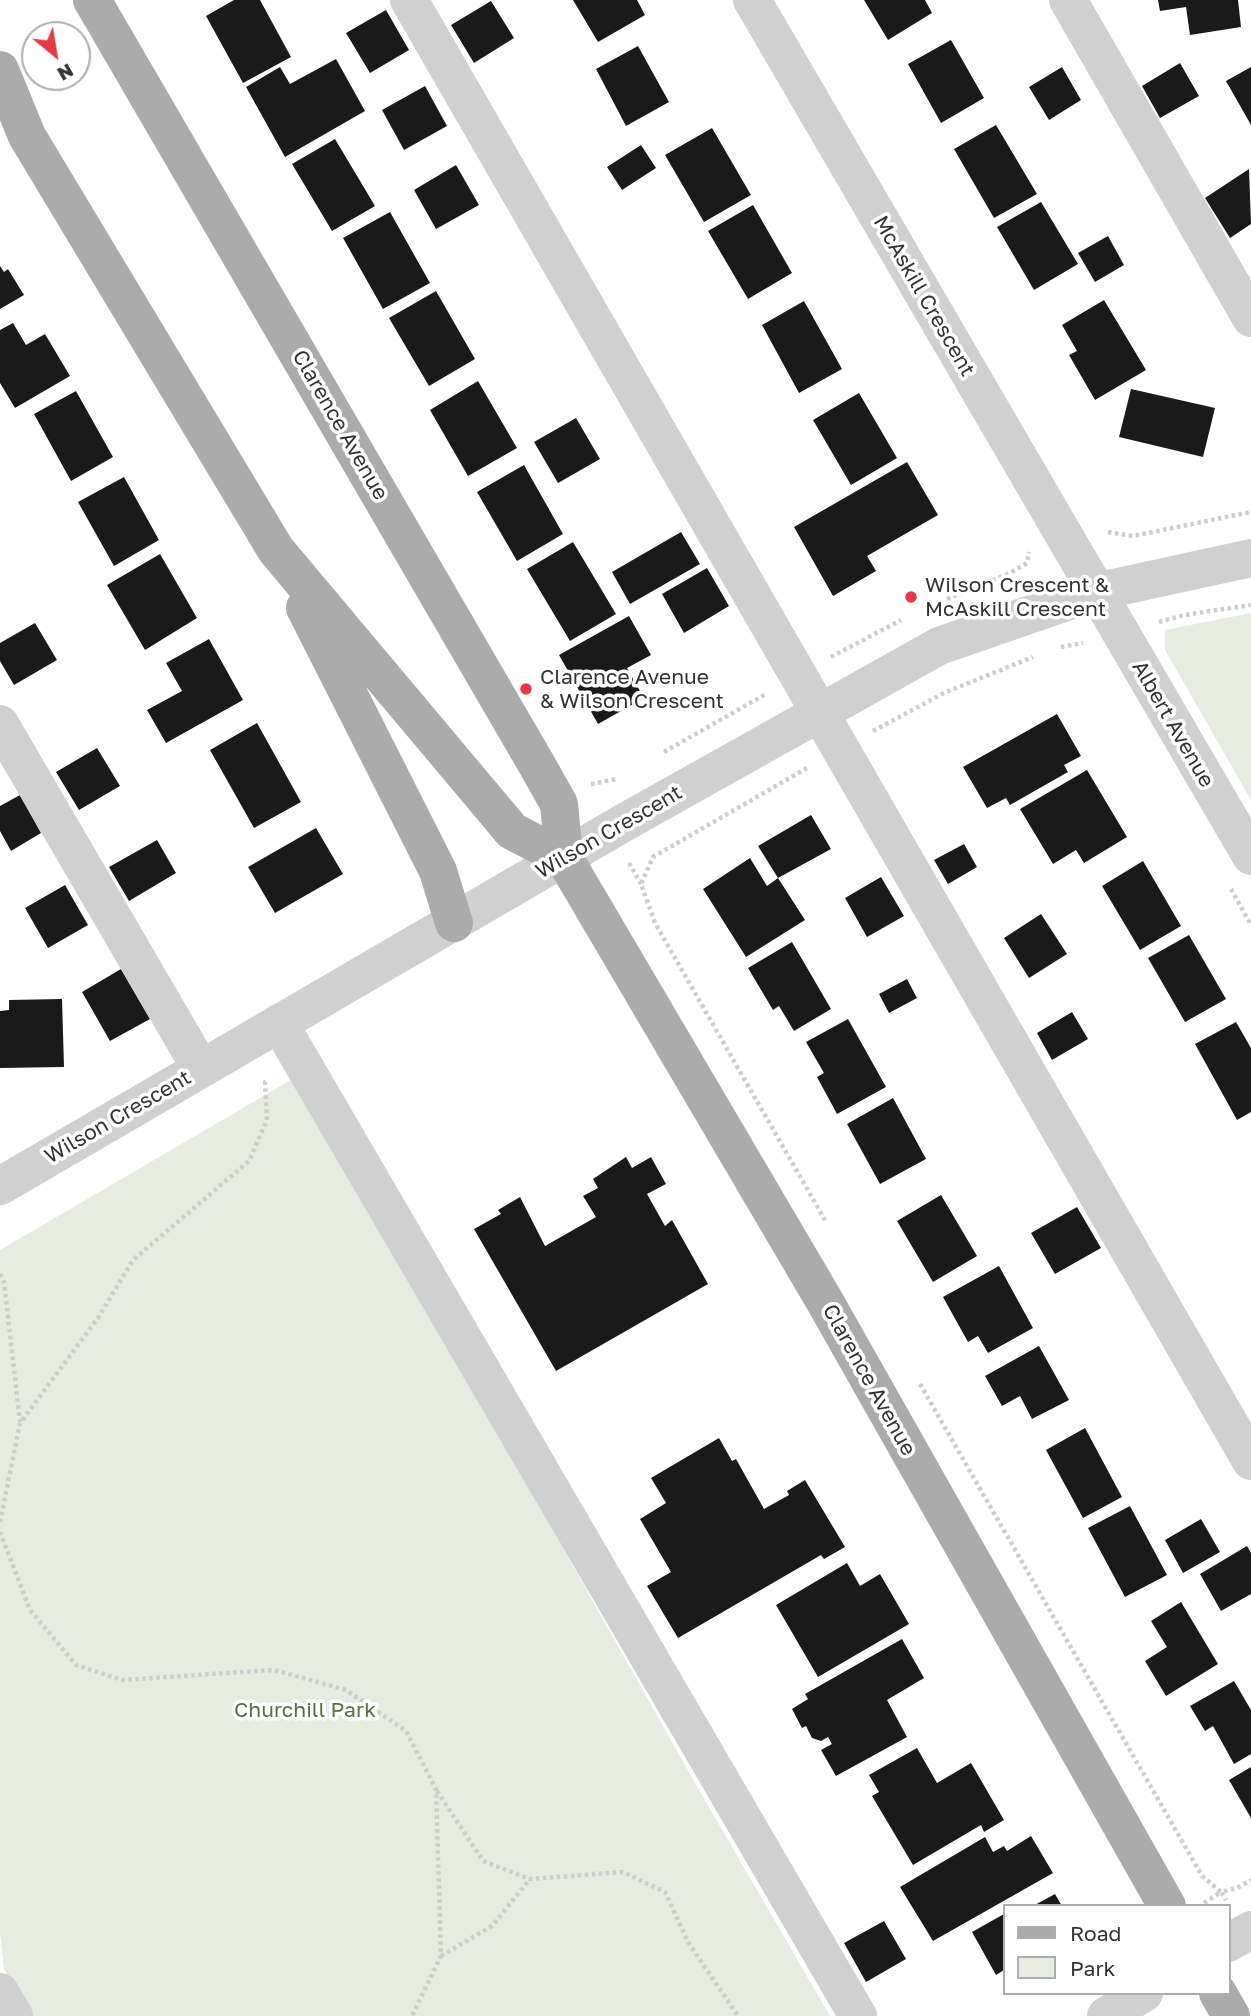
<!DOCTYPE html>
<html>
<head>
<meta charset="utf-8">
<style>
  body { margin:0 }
  #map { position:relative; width:1251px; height:2016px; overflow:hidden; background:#fff; font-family:"Golos Text",sans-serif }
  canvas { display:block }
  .legend { position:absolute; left:1003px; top:1904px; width:228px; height:91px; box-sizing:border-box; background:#fff; border:2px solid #adadad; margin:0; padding:9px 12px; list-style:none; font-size:21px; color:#333 }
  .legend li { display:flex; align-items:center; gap:14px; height:35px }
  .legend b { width:35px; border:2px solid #adadad }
  .north { position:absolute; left:21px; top:21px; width:70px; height:70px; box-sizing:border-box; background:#fff; border:2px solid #adadad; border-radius:50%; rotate:150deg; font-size:19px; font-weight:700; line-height:28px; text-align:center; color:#333 }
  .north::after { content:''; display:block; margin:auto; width:24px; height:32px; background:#e63946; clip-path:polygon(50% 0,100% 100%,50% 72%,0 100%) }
</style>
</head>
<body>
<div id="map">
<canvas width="1251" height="2016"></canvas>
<ul class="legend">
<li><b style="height:9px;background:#ababab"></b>Road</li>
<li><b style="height:19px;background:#e6ecdf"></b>Park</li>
</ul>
<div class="north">N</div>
</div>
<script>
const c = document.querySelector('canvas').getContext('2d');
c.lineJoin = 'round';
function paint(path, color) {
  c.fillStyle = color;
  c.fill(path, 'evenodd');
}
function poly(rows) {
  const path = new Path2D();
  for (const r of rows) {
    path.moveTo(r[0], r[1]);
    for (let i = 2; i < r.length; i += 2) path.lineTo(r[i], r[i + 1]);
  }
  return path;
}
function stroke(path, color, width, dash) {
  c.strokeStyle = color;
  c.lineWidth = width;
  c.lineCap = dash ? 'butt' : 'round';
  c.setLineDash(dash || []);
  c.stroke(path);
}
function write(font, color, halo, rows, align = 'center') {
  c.font = font + ' "Golos Text",sans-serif';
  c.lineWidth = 7;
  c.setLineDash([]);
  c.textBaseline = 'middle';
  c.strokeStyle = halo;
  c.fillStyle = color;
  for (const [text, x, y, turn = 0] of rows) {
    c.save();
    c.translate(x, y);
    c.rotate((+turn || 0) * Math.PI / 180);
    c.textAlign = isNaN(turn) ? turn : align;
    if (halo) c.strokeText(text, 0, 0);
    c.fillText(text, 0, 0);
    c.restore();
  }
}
const green = poly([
  [1251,613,1251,800,1165,650,1165,630],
  [291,1080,524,1479,699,1790,830,2016,29,2016,4,1969,0,1933,0,1250]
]);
const building = poly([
  [234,0,260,0,291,57,243,83,206,16],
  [573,0,637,0,645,15,598,42],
  [864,0,925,0,932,13,888,40],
  [1158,0,1238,0,1241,27,1190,35,1186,7,1160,11],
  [491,1,514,38,474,63,451,25],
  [386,10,409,50,370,73,346,33],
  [951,40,984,98,941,123,908,64],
  [638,46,669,102,626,126,596,69],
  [336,59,365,111,285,157,246,87,280,67,290,84],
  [1180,63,1199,96,1160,118,1142,86],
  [1062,67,1081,100,1049,120,1029,87],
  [1251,67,1251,125,1226,81],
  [425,86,447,126,404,150,382,110],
  [996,125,1037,194,994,218,954,149],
  [712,128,751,195,704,222,665,155],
  [335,139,375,206,332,231,292,164],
  [641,145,656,168,622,190,607,167],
  [456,165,479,205,436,229,414,190],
  [1249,169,1251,224,1230,238,1205,198],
  [1041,202,1078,264,1034,290,997,227],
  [753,205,792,273,748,299,708,231],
  [390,212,430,283,383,309,343,238],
  [1108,236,1124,265,1095,282,1078,253],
  [0,266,4,272,8,269,24,295,0,309],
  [436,291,475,359,429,386,389,318],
  [1104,300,1146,370,1095,400,1069,355,1077,351,1062,325],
  [804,301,842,369,799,393,762,325],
  [13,323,26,345,45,334,70,376,15,408,0,383,0,330],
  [478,381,517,448,468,476,430,410],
  [1131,389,1215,408,1203,457,1119,437],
  [76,391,113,457,71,481,34,414],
  [859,393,897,458,851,485,813,420],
  [576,418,600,459,558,483,534,442],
  [907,462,938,515,867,556,876,571,833,596,794,527],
  [524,465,563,534,517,561,477,492],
  [124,477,159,540,114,566,78,502],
  [681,532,700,564,630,604,612,572],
  [573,542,616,614,570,641,527,569],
  [160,554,197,618,145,650,107,585],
  [707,568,729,606,684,633,662,594],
  [629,616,651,655,627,668,644,698,598,724,559,655],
  [35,623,57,660,14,685,0,661,0,643],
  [209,639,243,700,166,743,147,710,182,691,166,663],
  [1057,714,1081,756,1064,765,1068,772,1010,805,1006,798,987,808,963,767],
  [257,723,301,802,254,828,210,750],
  [97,748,120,786,79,810,56,772],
  [1087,770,1127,837,1084,863,1076,850,1053,864,1020,809],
  [20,795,41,833,11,851,0,831,0,806],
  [811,815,831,849,778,878,758,846],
  [316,828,343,874,275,913,248,867],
  [157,840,176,873,129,901,109,867],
  [964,844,977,867,948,884,934,860],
  [750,858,767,886,778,878,805,920,746,957,703,889],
  [1143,861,1181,926,1140,950,1102,886],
  [881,877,904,916,867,937,845,898],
  [65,885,88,925,48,948,25,908],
  [1041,914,1067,954,1029,978,1004,938],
  [1189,935,1226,999,1185,1022,1148,958],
  [792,942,831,1009,794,1031,779,1006,773,1010,748,968],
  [121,969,150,1019,110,1041,82,992],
  [907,979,917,998,889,1013,879,994],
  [62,999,64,1067,0,1068,0,1011,9,1010,9,1000],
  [1072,1012,1088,1039,1052,1060,1037,1033],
  [848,1019,886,1087,837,1114,817,1077,824,1073,806,1042],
  [1236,1022,1251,1048,1251,1112,1237,1120,1195,1044],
  [893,1098,926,1159,880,1184,847,1124],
  [626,1157,632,1168,651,1157,666,1184,647,1194,665,1226,672,1220,708,1284,556,1371,474,1229,501,1214,498,1210,520,1197,545,1246,596,1217,583,1196,598,1188,593,1179],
  [941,1195,977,1256,933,1282,897,1221],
  [1077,1207,1101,1248,1055,1274,1031,1233],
  [999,1266,1033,1328,988,1353,978,1336,968,1342,943,1297],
  [1039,1346,1069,1400,1032,1419,1020,1396,1002,1406,985,1376],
  [1085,1428,1122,1497,1083,1518,1046,1450],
  [719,1438,732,1461,736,1459,764,1509,789,1495,787,1491,805,1480,845,1547,824,1559,821,1555,678,1638,647,1586,671,1572,640,1519,666,1503,651,1478],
  [1130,1506,1167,1575,1125,1597,1088,1528],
  [1201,1519,1220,1552,1183,1573,1165,1540],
  [1247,1546,1251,1553,1251,1594,1221,1611,1200,1574],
  [847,1563,860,1586,880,1574,909,1624,818,1677,776,1605],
  [1181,1602,1218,1664,1166,1696,1145,1661,1167,1647,1151,1621],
  [902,1639,924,1678,887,1700,907,1737,836,1776,821,1750,832,1744,828,1737,821,1741,812,1738,806,1726,802,1728,792,1709,808,1699,805,1694],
  [1234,1681,1251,1710,1251,1754,1234,1764,1213,1726,1205,1731,1190,1706],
  [917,1748,937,1783,971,1763,1004,1820,984,1832,981,1825,913,1865,872,1796,879,1792,869,1775],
  [1251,1767,1251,1818,1229,1780],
  [1031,1836,1053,1873,933,1941,900,1887,985,1837,993,1852,1004,1846,1007,1851],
  [1055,1894,1062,1906,1033,1906],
  [1004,1914,1004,1970,996,1975,972,1932],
  [884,1921,906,1959,866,1982,844,1943]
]);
const path = poly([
  [1108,532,1133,536,1251,512],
  [947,599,1010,573,1027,563,1029,552],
  [1159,622,1184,615,1251,605],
  [1061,647,1083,643],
  [831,657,901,620],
  [873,731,946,692,1033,657],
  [664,752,766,694],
  [807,768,653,857,641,884,655,923,826,1222],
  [591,784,617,779],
  [629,863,641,884],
  [1231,889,1251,925],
  [0,1274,4,1282,20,1422],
  [920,1384,1202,1876,1221,1892,1237,1888,1251,1880],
  [0,1522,20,1423,98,1318,133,1260,249,1161,267,1120,265,1082,268,1081],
  [0,1532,30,1610,76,1665,122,1680,274,1670,346,1690,406,1731,436,1789,441,1956,412,2016],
  [437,1791,483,1861,530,1879,623,1872,665,1892,688,1942,738,2016],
  [1204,1903,1221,1892,1226,1900],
  [441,1956,492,1926,530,1879]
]);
const minor = poly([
  [409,0,1251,1461],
  [752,0,1251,856],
  [1068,0,1251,318],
  [0,724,201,1069],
  [279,1023,858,2016],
  [0,1186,625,822,939,646,1095,592,1251,558],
  [1228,1943,1251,1930],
  [0,1992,14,2016],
  [1106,2016,1144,1993]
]);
const major = poly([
  [92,0,537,765,559,804,564,858,824,1300,1167,1906],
  [0,70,27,136,276,550,512,831,564,858],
  [305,608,438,871,454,923],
  [1218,1993,1231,2016]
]);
const markers = [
  [911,597,7,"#e63946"],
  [526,689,7,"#e63946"]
];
const streetNames = [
  ["McAskill Crescent",924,296,60],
  ["Clarence Avenue",340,425,60],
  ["Albert Avenue",1173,724,60],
  ["Wilson Crescent",609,832,-30],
  ["Wilson Crescent",118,1117,-30],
  ["Clarence Avenue",869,1380,61]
];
const poiNames = [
  ["Wilson Crescent &",925,585],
  ["McAskill Crescent",925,609],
  ["Clarence Avenue",540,677],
  ["& Wilson Crescent",540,701]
];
const parkNames = [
  ["Churchill Park",305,1710]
];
paint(green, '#e6ecdf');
paint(building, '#1a1a1a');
stroke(path, '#cdcdcd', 4.5, [3.5, 3.5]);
stroke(minor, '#d0d0d0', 38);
stroke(major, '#ababab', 38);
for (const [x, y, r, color] of markers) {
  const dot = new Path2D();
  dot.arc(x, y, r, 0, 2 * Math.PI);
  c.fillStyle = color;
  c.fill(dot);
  stroke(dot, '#fff', 2.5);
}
write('21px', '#333', '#fff', streetNames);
write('21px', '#333', '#fff', poiNames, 'left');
write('21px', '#56703f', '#fff', parkNames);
</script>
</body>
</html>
